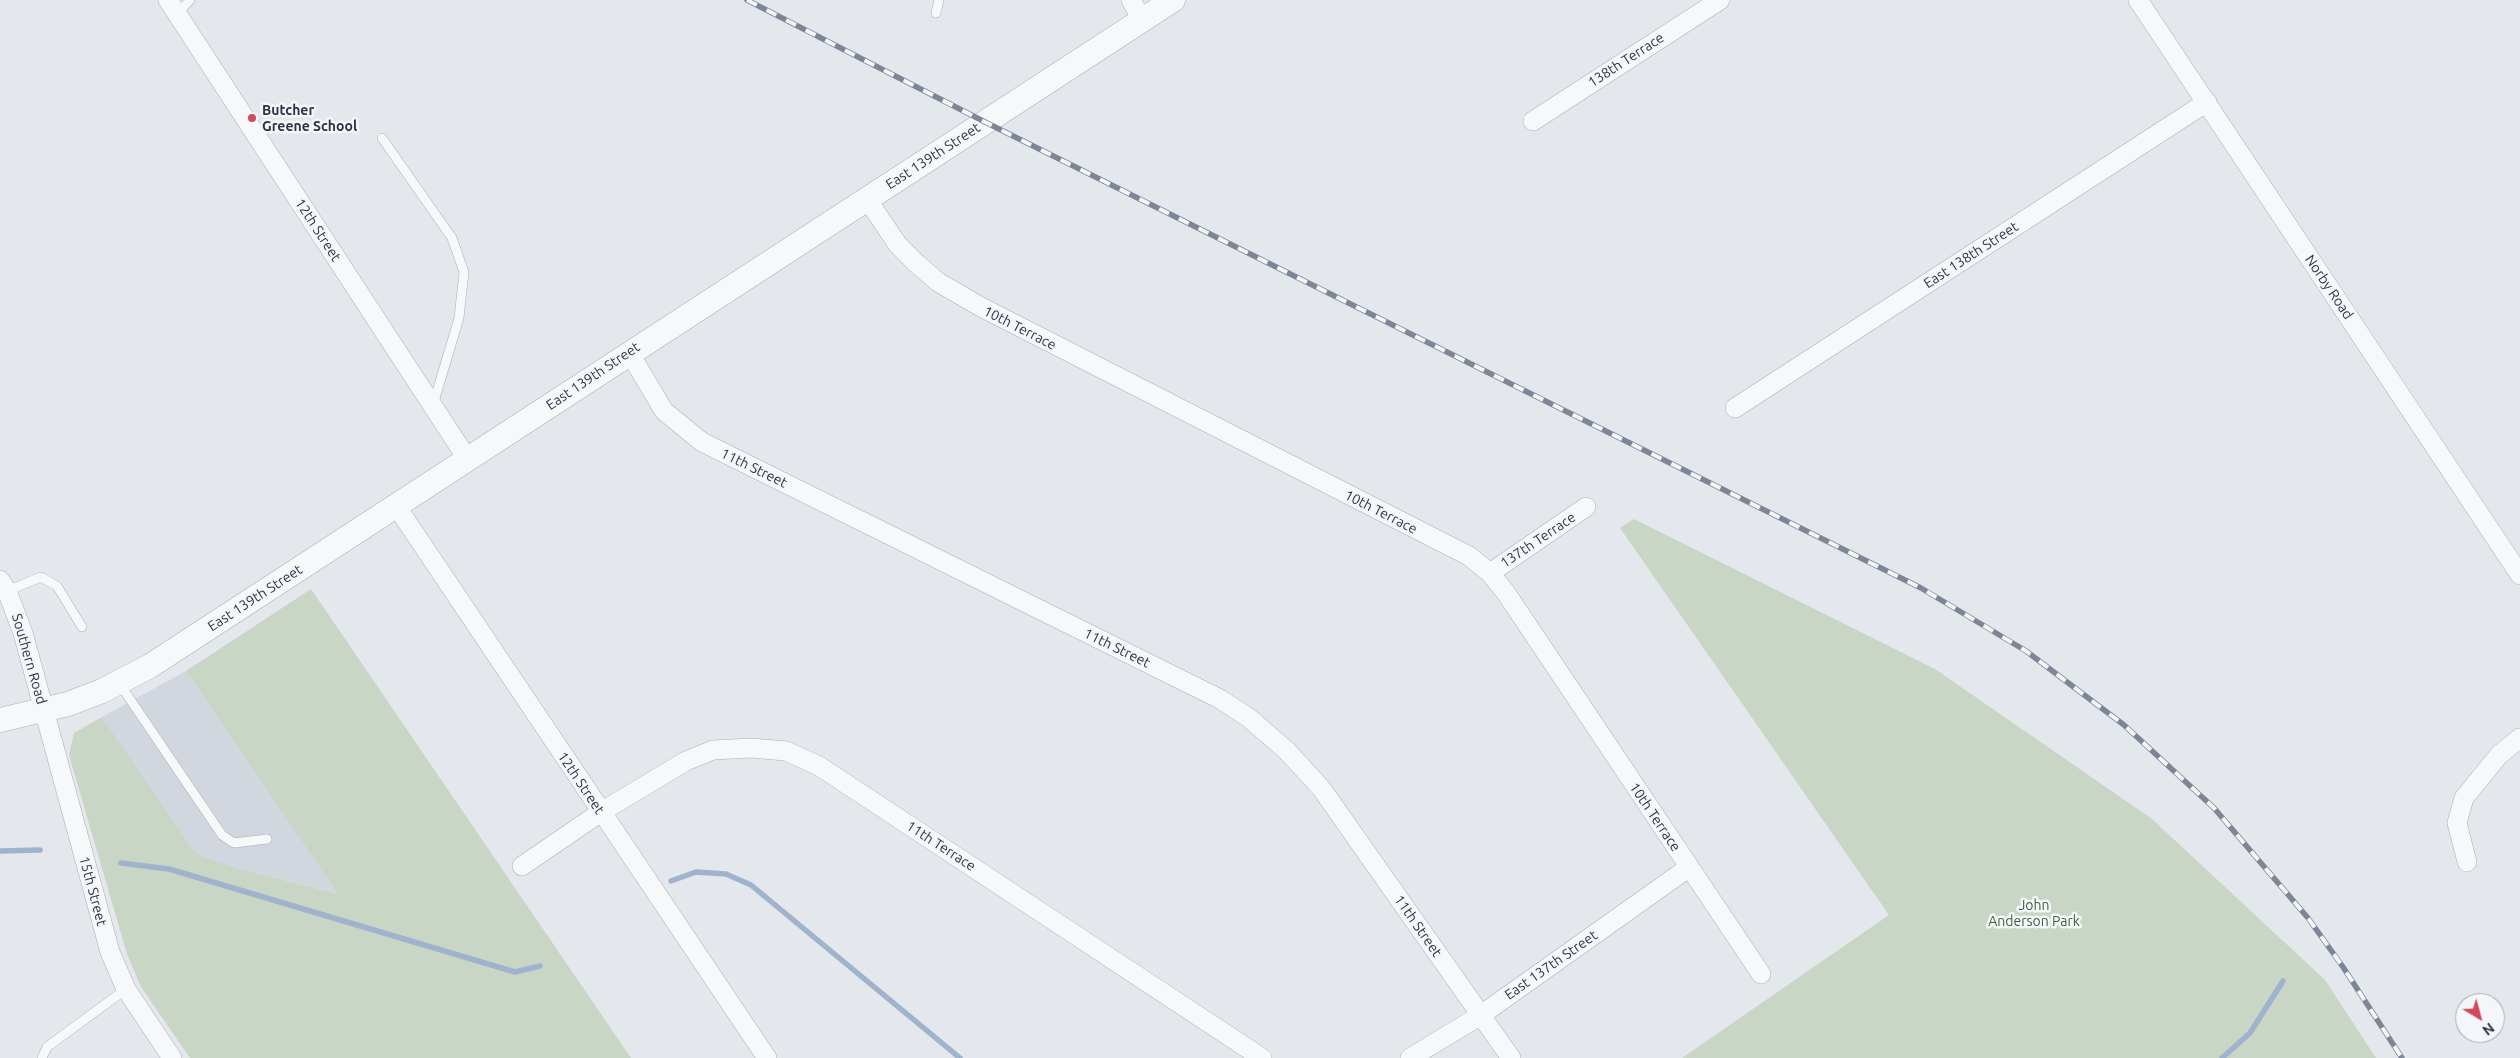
<!DOCTYPE html>
<html>
<head>
<meta charset="utf-8">
<style>
  body { margin:0 }
  #map { position:relative; width:2520px; height:1058px; overflow:hidden; background:#e4e7ec; font-family:Ubuntu,sans-serif }
  canvas { display:block }
  .north { position:absolute; left:2455px; top:993px; width:50px; height:50px; box-sizing:border-box; background:#f4f6f9; border:1px solid #a4a8b1; border-radius:50%; rotate:143deg; font-size:14px; font-weight:700; line-height:20px; text-align:center; color:#2b3445 }
  .north::after { content:''; display:block; margin:auto; width:18px; height:22px; background:#d1495b; clip-path:polygon(50% 0,100% 100%,50% 72%,0 100%) }
</style>
</head>
<body>
<div id="map">
<canvas width="2520" height="1058"></canvas>
<div class="north">N</div>
</div>
<script>
const c = document.querySelector('canvas').getContext('2d');
c.lineJoin = 'round';
function paint(path, color) {
  c.fillStyle = color;
  c.fill(path, 'evenodd');
}
function poly(rows) {
  const path = new Path2D();
  for (const r of rows) {
    path.moveTo(r[0], r[1]);
    for (let i = 2; i < r.length; i += 2) path.lineTo(r[i], r[i + 1]);
  }
  return path;
}
function stroke(path, color, width, dash) {
  c.strokeStyle = color;
  c.lineWidth = width;
  c.lineCap = dash ? 'butt' : 'round';
  c.setLineDash(dash || []);
  c.stroke(path);
}
function write(font, color, halo, rows, align = 'center') {
  c.font = font + ' Ubuntu,sans-serif';
  c.lineWidth = 5;
  c.setLineDash([]);
  c.textBaseline = 'middle';
  c.strokeStyle = halo;
  c.fillStyle = color;
  for (const [text, x, y, turn = 0] of rows) {
    c.save();
    c.translate(x, y);
    c.rotate((+turn || 0) * Math.PI / 180);
    c.textAlign = isNaN(turn) ? turn : align;
    if (halo) c.strokeText(text, 0, 0);
    c.fillText(text, 0, 0);
    c.restore();
  }
}
const built = poly([
  [186,671,339,894,237,868,195,854,102,717]
]);
const green = poly([
  [1634,519,1935,669,2152,819,2325,980,2376,1058,1682,1058,1889,915,1620,528],
  [311,589,631,1058,190,1058,141,987,127,954,69,755,74,733,102,717,196,854,237,868,338,894,186,671]
]);
const stream = poly([
  [0,851,40,850],
  [121,863,169,869,515,972,540,966],
  [671,881,696,872,726,874,751,885,960,1058],
  [2222,1058,2250,1033,2283,981]
]);
const service = poly([
  [936,13,939,0],
  [177,14,190,0],
  [382,138,452,238,464,272,459,318,433,405],
  [7,591,41,577,57,586,82,627],
  [119,683,222,835,234,843,267,839],
  [42,1058,47,1047,126,989]
]);
const minor = poly([
  [168,0,468,460],
  [1131,0,1142,20],
  [2138,0,2520,575],
  [1533,121,1720,0],
  [867,199,898,245,916,263,938,282,981,307,1469,556,1490,573,1506,593,1761,974],
  [629,352,664,411,702,442,1220,699,1249,718,1287,751,1321,788,1511,1058],
  [1735,408,2207,102],
  [397,507,767,1058],
  [1490,573,1586,507],
  [0,580,7,591,23,633,110,952,126,989,172,1058],
  [2467,862,2457,823,2464,798,2499,755,2520,738],
  [522,866,601,812,686,761,713,750,751,748,786,751,819,766,1262,1058],
  [1410,1058,1481,1015,1688,868]
]);
const tertiary = poly([
  [0,720,68,704,102,691,150,666,1173,0]
]);
const rail = poly([
  [747,0,985,122,1921,588,2026,651,2124,725,2214,808,2308,918,2343,967,2402,1058]
]);
const markers = [
  [252,118,5,"#d1495b"]
];
const streetNames = [
  ["138th Terrace",1626,60,-33],
  ["East 139th Street",933,156,-33],
  ["12th Street",318,230,57],
  ["East 138th Street",1971,255,-33],
  ["Norby Road",2329,287,56],
  ["10th Terrace",1020,328,27],
  ["East 139th Street",593,376,-34],
  ["11th Street",754,468,26],
  ["10th Terrace",1381,512,27],
  ["137th Terrace",1538,540,-34],
  ["East 139th Street",255,598,-33],
  ["11th Street",1117,648,26],
  ["Southern Road",29,659,74],
  ["12th Street",581,783,56],
  ["10th Terrace",1655,817,56],
  ["11th Terrace",941,846,33],
  ["15th Street",93,891,75],
  ["11th Street",1418,926,55],
  ["East 137th Street",1551,965,-35]
];
const poiNames = [
  ["Butcher",262,110],
  ["Greene School",262,126]
];
const parkNames = [
  ["John",2034,905],
  ["Anderson Park",2034,921]
];
paint(built, '#d2d6de');
paint(green, '#c9d6c5');
stroke(stream, '#9fb4cc', 5.5);
stroke(service, '#a9aeb7', 10);
stroke(minor, '#a9aeb7', 20);
stroke(tertiary, '#a9aeb7', 25);
stroke(service, '#f7f8fa', 9);
stroke(minor, '#f7f8fa', 19);
stroke(tertiary, '#f7f8fa', 24);
stroke(rail, '#7d8696', 5.5);
stroke(rail, '#f4f6f9', 4, [11]);
for (const [x, y, r, color] of markers) {
  const dot = new Path2D();
  dot.arc(x, y, r, 0, 2 * Math.PI);
  c.fillStyle = color;
  c.fill(dot);
  stroke(dot, '#f4f6f9', 2);
}
write('14px', '#2b3445', '#f4f6f9', streetNames);
write('bold 14px', '#2b3445', '#f4f6f9', poiNames, 'left');
write('14px', '#3f6138', '#f4f6f9', parkNames);
</script>
</body>
</html>
